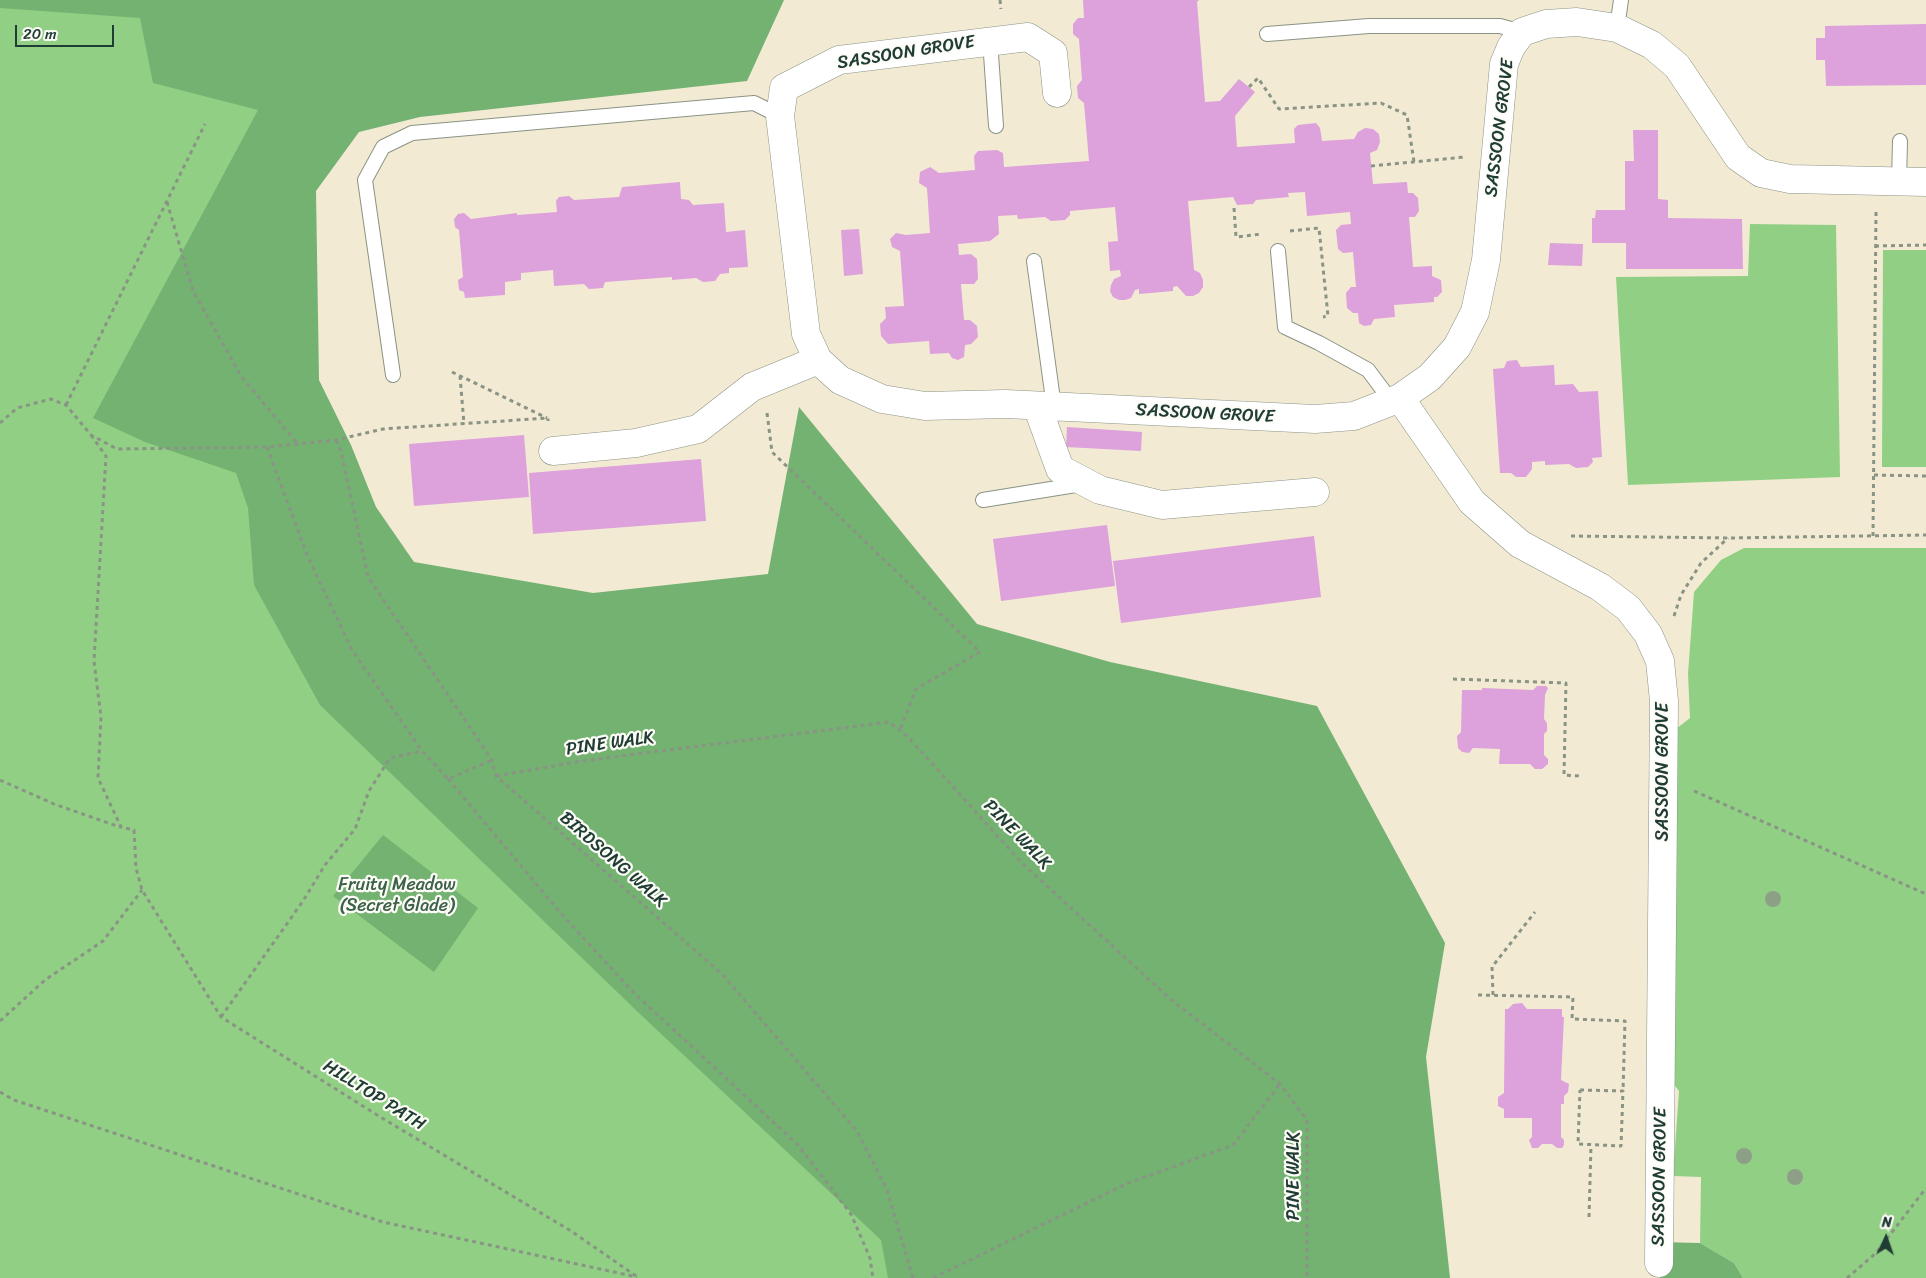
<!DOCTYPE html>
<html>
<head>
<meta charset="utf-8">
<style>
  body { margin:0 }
  #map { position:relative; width:1926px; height:1278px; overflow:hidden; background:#f3ead4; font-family:Sriracha,sans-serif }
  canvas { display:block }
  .north { position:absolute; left:1861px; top:1213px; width:50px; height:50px; -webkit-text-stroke:4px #fdfcf7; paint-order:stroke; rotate:3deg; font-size:14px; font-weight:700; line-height:20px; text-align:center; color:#1f3d34 }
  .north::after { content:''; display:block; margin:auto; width:18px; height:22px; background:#1f3d34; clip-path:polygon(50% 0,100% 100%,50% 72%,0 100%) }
  .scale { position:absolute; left:15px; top:25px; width:99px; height:22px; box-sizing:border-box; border:2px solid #1f3d34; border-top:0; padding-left:6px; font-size:15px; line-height:18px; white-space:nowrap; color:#1f3d34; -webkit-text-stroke:4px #fdfcf7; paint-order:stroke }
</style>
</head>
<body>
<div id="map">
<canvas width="1926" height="1278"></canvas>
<div class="north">N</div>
<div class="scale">20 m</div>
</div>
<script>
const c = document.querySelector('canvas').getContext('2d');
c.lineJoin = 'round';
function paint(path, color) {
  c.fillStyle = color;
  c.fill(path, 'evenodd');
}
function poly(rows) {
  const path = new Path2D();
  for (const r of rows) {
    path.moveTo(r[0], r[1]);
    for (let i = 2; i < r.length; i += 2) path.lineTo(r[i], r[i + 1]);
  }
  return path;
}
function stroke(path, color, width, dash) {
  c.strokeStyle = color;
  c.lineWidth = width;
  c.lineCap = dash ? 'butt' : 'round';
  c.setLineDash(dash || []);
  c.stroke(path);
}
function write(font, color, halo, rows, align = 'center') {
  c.font = font + ' Sriracha,sans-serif';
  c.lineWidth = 4.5;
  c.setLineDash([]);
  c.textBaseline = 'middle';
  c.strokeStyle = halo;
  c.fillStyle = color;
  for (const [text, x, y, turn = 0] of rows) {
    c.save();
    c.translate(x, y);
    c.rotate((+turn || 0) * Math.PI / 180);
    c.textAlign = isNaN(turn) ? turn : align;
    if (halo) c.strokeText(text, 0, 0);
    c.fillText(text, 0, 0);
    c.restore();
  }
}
const green = poly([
  [0,0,291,0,294,406,881,1239,901,1259,904,1278,0,1278],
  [1750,224,1836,225,1840,477,1628,485,1616,277,1748,276],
  [1883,250,1926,250,1926,467,1882,467],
  [1744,548,1926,548,1926,1278,1743,1278,1734,1263,1700,1243,1701,1177,1673,1176,1679,1091,1672,1082,1676,729,1690,718,1688,674,1694,592,1721,560]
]);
const forest = poly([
  [0,0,784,0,747,81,420,117,359,132,316,191,319,380,351,445,376,507,414,562,593,593,768,574,799,407,977,624,1110,662,1317,706,1445,943,1426,1057,1450,1278,888,1278,881,1240,641,1015,320,705,254,585,248,508,236,473,145,442,93,418,258,110,153,83,140,18,0,8],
  [383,835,478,908,434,972,333,896],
  [1658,1242,1700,1243,1734,1263,1743,1278,1660,1278]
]);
const building = poly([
  [1083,0,1199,0,1197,2,1205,102,1220,101,1239,79,1255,92,1235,116,1237,147,1295,143,1294,129,1298,125,1316,123,1320,128,1322,141,1354,139,1358,132,1365,128,1373,129,1379,134,1380,142,1377,150,1370,153,1373,184,1407,182,1408,193,1413,193,1418,198,1419,211,1415,217,1409,217,1413,267,1432,266,1432,276,1441,280,1442,292,1437,297,1434,297,1434,302,1394,305,1395,317,1374,319,1371,325,1364,326,1359,323,1358,313,1353,313,1347,308,1346,293,1351,287,1356,287,1353,252,1343,253,1338,249,1336,230,1341,225,1351,224,1350,212,1307,216,1305,192,1288,193,1289,197,1256,200,1253,204,1237,205,1233,197,1188,201,1194,270,1200,273,1203,280,1203,287,1199,293,1193,296,1186,296,1177,286,1173,287,1173,291,1139,294,1139,289,1135,290,1131,298,1125,300,1119,300,1113,297,1110,291,1111,285,1114,279,1121,276,1120,270,1110,271,1108,242,1118,241,1115,207,1070,211,1070,215,1065,220,1051,221,1045,217,1018,219,1017,215,998,216,999,234,990,241,958,244,959,255,971,254,977,259,978,279,974,284,961,284,964,320,970,320,977,326,978,337,971,344,965,345,964,357,958,360,952,358,949,353,930,354,929,341,888,344,881,336,880,324,886,318,885,307,904,306,900,251,892,247,890,239,896,233,906,235,930,233,927,188,919,183,920,172,930,167,939,173,975,170,974,156,978,151,997,150,1003,153,1004,167,1089,161,1084,103,1078,98,1077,86,1082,80,1079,39,1073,34,1073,24,1078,18,1084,18],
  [1926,24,1926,85,1826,86,1825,60,1816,60,1816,38,1825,38,1825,26],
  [1633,130,1658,130,1658,199,1668,200,1668,218,1742,219,1743,269,1626,269,1626,243,1592,243,1592,218,1595,218,1596,210,1625,210,1625,161,1634,161],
  [680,182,681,199,689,200,693,205,724,203,726,232,745,230,748,267,729,268,729,273,720,274,715,281,703,282,696,278,672,280,672,277,605,282,603,288,589,289,584,284,554,286,553,270,521,273,521,280,505,282,505,295,465,298,464,292,459,290,458,280,463,277,459,230,455,227,454,219,458,214,464,213,471,219,517,213,517,215,557,212,556,201,559,197,569,196,574,200,619,197,622,187],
  [859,229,863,274,844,276,841,230],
  [1550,243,1583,244,1582,266,1548,265],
  [1517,360,1521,367,1554,365,1555,385,1573,384,1579,392,1598,391,1602,457,1592,458,1593,462,1588,467,1576,468,1569,464,1545,465,1545,461,1532,462,1532,469,1526,477,1516,477,1511,473,1500,473,1493,369,1504,368,1507,361],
  [1067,427,1142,432,1141,451,1066,447],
  [524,435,529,497,414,506,409,444],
  [701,459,706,521,533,534,529,473],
  [1107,525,1115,586,1001,601,993,539],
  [1314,536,1321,597,1121,623,1113,561],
  [1537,686,1546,686,1548,688,1545,695,1544,719,1547,723,1547,731,1544,734,1544,755,1548,759,1548,764,1542,769,1535,769,1530,764,1499,764,1500,749,1473,748,1469,753,1462,752,1458,748,1457,736,1461,732,1462,690,1482,690,1482,688,1533,690],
  [1522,1003,1527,1009,1562,1009,1562,1017,1564,1017,1561,1080,1569,1084,1568,1092,1564,1096,1564,1104,1561,1104,1561,1137,1564,1140,1564,1145,1562,1148,1557,1148,1552,1144,1542,1144,1538,1148,1532,1148,1529,1140,1532,1137,1532,1118,1504,1118,1504,1109,1498,1106,1498,1097,1504,1093,1505,1009,1508,1009,1513,1004]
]);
const path = poly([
  [1000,0,1001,9],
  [1249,87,1258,78,1279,109,1381,103,1407,115,1414,162],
  [1371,166,1465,157],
  [167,202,193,291,241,376,297,443],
  [1234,208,1236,237,1262,234],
  [1290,231,1319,228,1328,316,1323,317],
  [1875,246,1926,245],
  [452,372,547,418],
  [460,376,464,424],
  [66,405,205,124],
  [767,413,772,452,980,652,916,689,900,730],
  [0,423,17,408,51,399,66,405,91,435,117,449,267,447,336,440,383,429,548,418,548,421],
  [91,435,106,456,94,661,101,717,98,778,121,827,134,830,136,868,142,890,221,1017,382,1118,571,1231,639,1278],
  [336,440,341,451,368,577,492,760,496,776,721,973,857,1131,887,1190,913,1278],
  [267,447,307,555,352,650,422,751,448,779,492,760],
  [1874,475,1926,476],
  [1571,536,1729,538,1926,535],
  [1873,536,1876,212],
  [1674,616,1681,595,1701,563,1728,538],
  [1453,679,1566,683,1564,775,1581,776],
  [496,776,582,761,889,722,907,736,1022,863,1169,998,1280,1084,1307,1120,1307,1278],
  [448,779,564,917,635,994,798,1145,851,1214,870,1258,873,1278],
  [0,780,54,804,120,827],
  [1694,791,1926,894],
  [1478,995,1573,997,1572,1019,1625,1021,1623,1091],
  [1493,995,1492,967,1535,912],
  [221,1017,303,901,325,865,355,829,369,791,390,758,422,751],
  [0,1021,45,980,103,941,142,890],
  [1580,1090,1623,1091,1621,1146,1578,1144,1580,1090],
  [0,1092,14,1100,383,1222,637,1277],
  [1589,1217,1591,1145],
  [933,1278,1126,1184,1233,1145,1280,1084],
  [1847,1278,1876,1253,1926,1188]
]);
const lane = poly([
  [1617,28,1621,0],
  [1267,34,1369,26,1500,26,1522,32],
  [990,40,996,126],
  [1899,182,1900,141],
  [1278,251,1285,327,1319,343,1368,370,1392,402],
  [1034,261,1054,407],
  [393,375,365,180,383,147,412,133,754,103,780,116],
  [983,500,1082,484]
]);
const street = poly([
  [1057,93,1053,53,1028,37,839,60,784,88,780,116,806,334,818,360,840,380,882,399,925,406,1006,404,1315,419,1354,416,1400,398,1430,377,1457,347,1475,312,1486,260,1504,64,1511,47,1522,32,1546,24,1577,22,1617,28,1652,45,1677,66,1738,157,1761,173,1790,179,1926,182],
  [1400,398,1472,502,1520,544,1600,587,1628,608,1648,634,1660,661,1664,701,1659,1263],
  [1037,406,1060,469,1100,490,1162,505,1315,492],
  [553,451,636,443,698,429,752,387,818,360]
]);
const trees = [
  [1773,899],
  [1744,1156],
  [1795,1177]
];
const streetNames = [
  ["SASSOON GROVE",906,53,-9],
  ["SASSOON GROVE",1500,128,-83],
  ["SASSOON GROVE",1205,414,3],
  ["PINE WALK",610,744,-8],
  ["SASSOON GROVE",1663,772,-90],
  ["PINE WALK",1017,835,46],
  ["BIRDSONG WALK",613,860,41],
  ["HILLTOP PATH",374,1096,32],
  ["PINE WALK",1294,1176,-90],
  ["SASSOON GROVE",1660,1177,-89]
];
const parkNames = [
  ["Fruity Meadow",397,885],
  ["(Secret Glade)",397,906]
];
paint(green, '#91cf85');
paint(forest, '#74b272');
paint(building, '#dda1db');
stroke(lane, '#899484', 16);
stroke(street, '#899484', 29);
stroke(path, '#899484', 3, [4, 4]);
stroke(lane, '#fff', 14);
stroke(street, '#fff', 28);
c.fillStyle = '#8e9f87';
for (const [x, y] of trees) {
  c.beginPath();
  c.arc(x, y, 8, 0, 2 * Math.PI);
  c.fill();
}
write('18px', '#1f3d34', '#fdfcf7', streetNames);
write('18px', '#3c6248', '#fdfcf7', parkNames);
</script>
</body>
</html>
